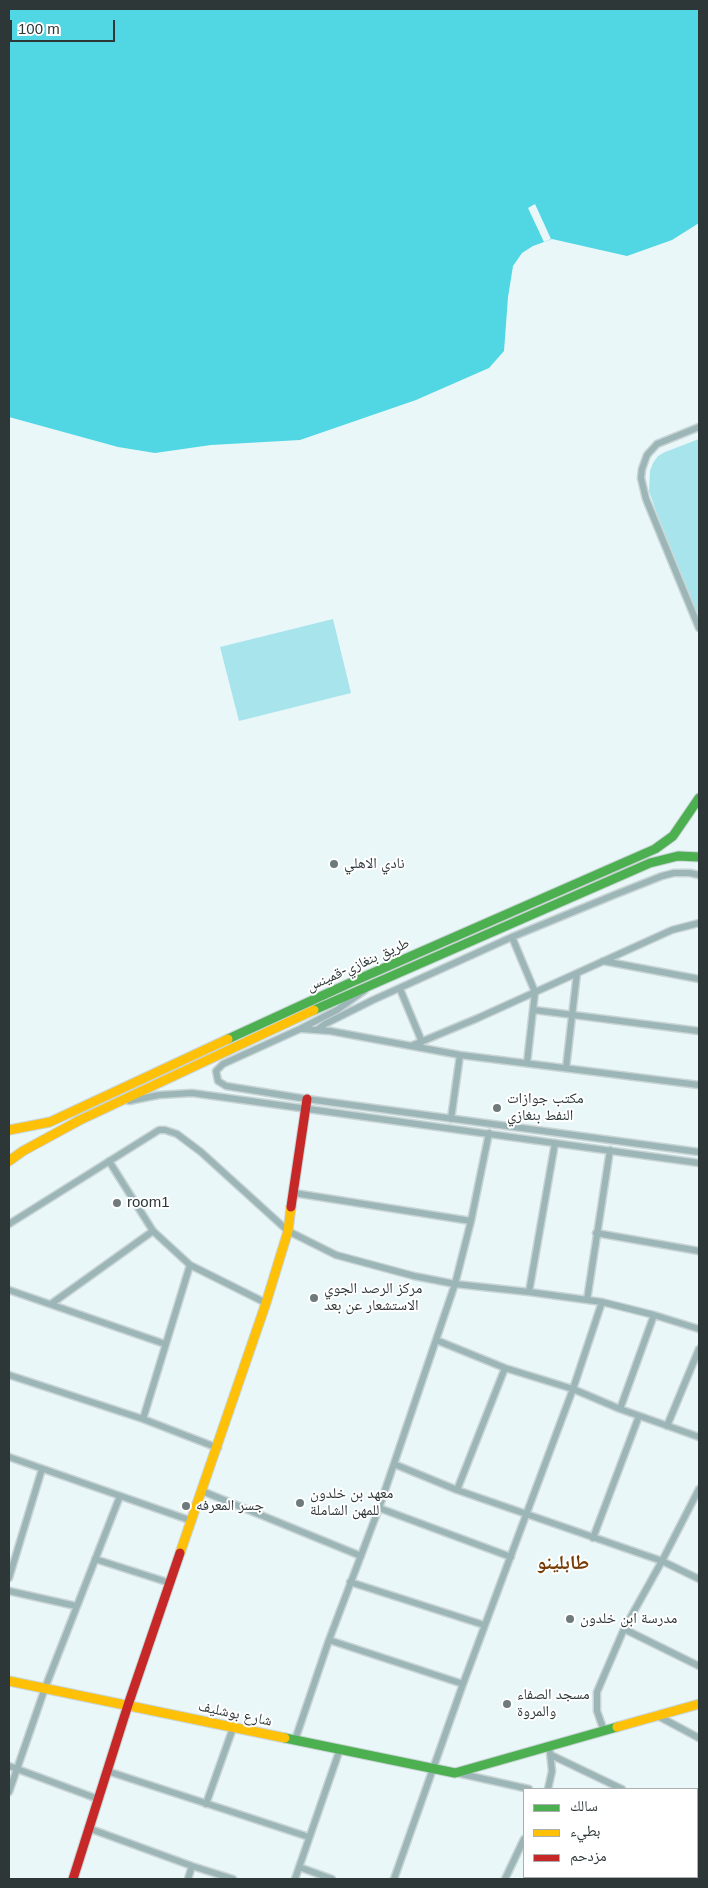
<!DOCTYPE html>
<html>
<head>
<meta charset="utf-8">
<style>
  body { margin:0 }
  #map { position:relative; width:708px; height:1888px; overflow:hidden; background:#e9f7f9; font-family:Arial,"Noto Naskh Arabic",sans-serif }
  canvas { display:block }
  .frame { position:absolute; inset:0; border:10px solid #2d3738; pointer-events:none }
  .legend { position:absolute; left:523px; top:1788px; width:175px; height:90px; box-sizing:border-box; background:#fff; border:1px solid #abafaf; margin:0; padding:6px 9px; list-style:none; font-size:15px; color:#2d3738 }
  .legend li { display:flex; align-items:center; gap:10px; height:25px }
  .legend b { width:25px; border:1px solid #abafaf }
  .scale { position:absolute; left:10px; top:20px; width:105px; height:22px; box-sizing:border-box; border:2px solid #2d3738; border-top:0; padding-left:6px; font-size:15px; line-height:18px; white-space:nowrap; color:#2d3738; -webkit-text-stroke:4px #fff; paint-order:stroke }
</style>
</head>
<body>
<div id="map">
<canvas width="708" height="1888"></canvas>
<div class="frame"></div>
<ul class="legend">
<li><b style="height:6px;background:#4caf50"></b>سالك</li>
<li><b style="height:6px;background:#ffc107"></b>بطيء</li>
<li><b style="height:6px;background:#c62828"></b>مزدحم</li>
</ul>
<div class="scale">100 m</div>
</div>
<script>
const c = document.querySelector('canvas').getContext('2d');
c.lineJoin = 'round';
function paint(path, color) {
  c.fillStyle = color;
  c.fill(path, 'evenodd');
}
function poly(rows) {
  const path = new Path2D();
  for (const r of rows) {
    path.moveTo(r[0], r[1]);
    for (let i = 2; i < r.length; i += 2) path.lineTo(r[i], r[i + 1]);
  }
  return path;
}
function stroke(path, color, width, dash) {
  c.strokeStyle = color;
  c.lineWidth = width;
  c.lineCap = dash ? 'butt' : 'round';
  c.setLineDash(dash || []);
  c.stroke(path);
}
function write(font, color, halo, rows, align = 'center') {
  c.font = font + ' Arial,"Noto Naskh Arabic",sans-serif';
  c.lineWidth = 4;
  c.setLineDash([]);
  c.textBaseline = 'middle';
  c.strokeStyle = halo;
  c.fillStyle = color;
  for (const [text, x, y, turn = 0] of rows) {
    c.save();
    c.translate(x, y);
    c.rotate((+turn || 0) * Math.PI / 180);
    c.textAlign = isNaN(turn) ? turn : align;
    if (halo) c.strokeText(text, 0, 0);
    c.fillText(text, 0, 0);
    c.restore();
  }
}
const green = poly([
  [699,439,699,617,657,514,649,491,650,471,653,463,658,456,665,452],
  [333,619,351,693,239,721,220,647]
]);
const water = poly([
  [9,9,699,9,699,223,672,240,627,256,552,239,533,246,522,253,513,266,508,297,504,351,489,368,416,400,300,440,211,445,155,453,118,447,9,417]
]);
const pier = poly([
  [535,204,551,239,544,242,528,208]
]);
const street = poly([
  [699,427,657,444,647,455,642,469,641,478,646,499,699,628],
  [512,937,535,992,527,1063],
  [603,961,699,979],
  [400,989,422,1042],
  [365,990,337,1010,300,1029,223,1064,216,1071,218,1081,226,1086,307,1099,699,1152],
  [534,1010,699,1031],
  [302,1029,330,1031,460,1055,699,1085],
  [317,1030,325,1024,373,1000,512,937,614,895,662,876,674,873,690,873,699,875],
  [411,1046,478,1018,672,930,699,923],
  [566,1068,577,973],
  [129,1101,159,1095,192,1093,699,1163],
  [451,1119,460,1055],
  [109,1161,153,1231,190,1265,266,1303],
  [294,1193,471,1221],
  [9,1224,159,1130,165,1130,177,1134,201,1152,288,1231,336,1255,414,1276,455,1284,529,1292,602,1302,654,1315,699,1329],
  [596,1233,699,1251],
  [9,1290,165,1344],
  [529,1292,555,1143],
  [587,1300,610,1150],
  [51,1304,153,1231],
  [436,1340,505,1368,573,1389,620,1409,699,1437],
  [9,1375,143,1419,218,1448],
  [620,1409,654,1315],
  [143,1419,190,1265],
  [667,1426,699,1349],
  [9,1457,192,1521],
  [394,1464,457,1490,662,1561,699,1579],
  [457,1490,505,1368],
  [202,1491,361,1556],
  [379,1508,511,1557],
  [593,1538,639,1416],
  [95,1559,170,1583],
  [9,1578,42,1469],
  [350,1582,484,1625],
  [9,1591,76,1606],
  [624,1629,699,1666],
  [329,1640,463,1684],
  [658,1716,699,1738],
  [604,1731,597,1711,597,1692,624,1629,662,1561,699,1489],
  [295,1740,329,1640,379,1508,455,1284,471,1221,489,1133],
  [551,1755,622,1789],
  [9,1766,98,1799],
  [107,1771,309,1837],
  [457,1773,529,1789],
  [548,1789,552,1771,550,1752],
  [9,1792,45,1688,120,1496],
  [206,1804,233,1728],
  [697,1826,699,1827],
  [88,1828,192,1866,233,1879],
  [697,1855,699,1850],
  [697,1860,699,1861],
  [299,1867,332,1879],
  [561,1877,566,1879],
  [188,1879,192,1866],
  [295,1879,340,1749],
  [394,1879,463,1684,573,1389,602,1302],
  [505,1879,524,1839],
  [685,1879,686,1877]
]);
const fast = poly([
  [314,1010,650,863,678,856,699,857],
  [228,1039,352,982,655,849,673,836,699,798],
  [285,1738,455,1773,617,1727]
]);
const slow = poly([
  [9,1130,50,1122,228,1039],
  [9,1161,23,1151,80,1120,314,1010],
  [180,1553,266,1303,288,1231,291,1207],
  [9,1681,285,1738],
  [617,1727,699,1704]
]);
const jam = poly([
  [291,1207,307,1099],
  [73,1879,128,1705,180,1553]
]);
const markers = [
  [334,864,5,"#6f7a7c"],
  [497,1108,5,"#6f7a7c"],
  [117,1203,5,"#6f7a7c"],
  [314,1298,5,"#6f7a7c"],
  [300,1503,5,"#6f7a7c"],
  [186,1506,5,"#6f7a7c"],
  [570,1619,5,"#6f7a7c"],
  [507,1704,5,"#6f7a7c"]
];
const poiNames = [
  ["نادي الاهلي",344,864],
  ["مكتب جوازات",507,1099],
  ["النفط بنغازي",507,1116],
  ["room1",127,1203],
  ["مركز الرصد الجوي",324,1289],
  ["الاستشعار عن بعد",324,1306],
  ["معهد بن خلدون",310,1494],
  ["للمهن الشاملة",310,1511],
  ["جسر المعرفه",196,1506],
  ["مدرسة ابن خلدون",580,1619],
  ["مسجد الصفاء",517,1695],
  ["والمروة",517,1712]
];
const streetNames = [
  ["طريق بنغازي-قمينس",358,965,-24],
  ["شارع بوشليف",235,1714,12]
];
const districtNames = [
  ["طابلينو",563,1563]
];
paint(green, '#a8e4eb');
paint(water, '#51d6e3');
paint(pier, '#e9f7f9');
stroke(street, '#c9d4d5', 9);
stroke(fast, '#c9d4d5', 11);
stroke(slow, '#c9d4d5', 11);
stroke(jam, '#c9d4d5', 11);
stroke(street, '#9cb6b8', 6);
stroke(fast, '#4caf50', 9);
stroke(slow, '#ffc107', 9);
stroke(jam, '#c62828', 9);
for (const [x, y, r, color] of markers) {
  const dot = new Path2D();
  dot.arc(x, y, r, 0, 2 * Math.PI);
  c.fillStyle = color;
  c.fill(dot);
  stroke(dot, '#fff', 2);
}
write('15px', '#2d3738', '#fff', poiNames, 'left');
write('15px', '#2d3738', '#fff', streetNames);
write('bold 20px', '#763c07', '#fff', districtNames);
</script>
</body>
</html>
